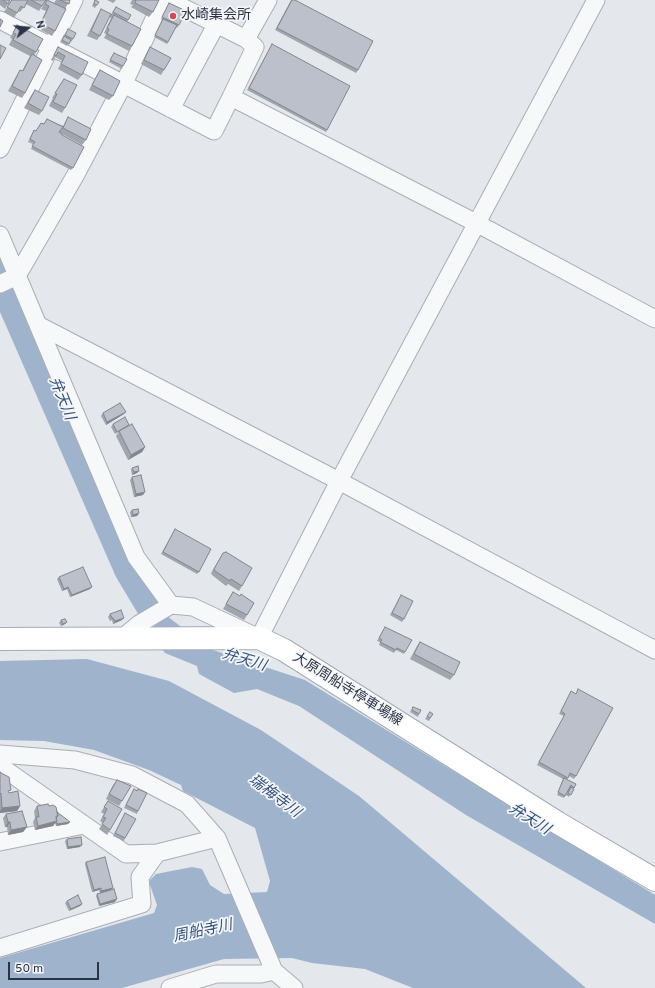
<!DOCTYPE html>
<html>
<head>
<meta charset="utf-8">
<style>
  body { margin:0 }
  #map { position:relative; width:655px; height:988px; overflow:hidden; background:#e4e7ec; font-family:Overpass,sans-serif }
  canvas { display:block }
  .north { position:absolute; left:8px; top:8px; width:40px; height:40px; -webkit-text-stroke:3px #f4f6f9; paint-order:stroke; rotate:74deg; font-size:11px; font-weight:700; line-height:16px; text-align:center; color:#2b3445 }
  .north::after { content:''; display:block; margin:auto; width:14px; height:18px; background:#2b3445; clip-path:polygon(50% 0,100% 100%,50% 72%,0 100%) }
  .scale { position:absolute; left:8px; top:962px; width:91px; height:18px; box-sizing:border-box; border:2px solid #2b3445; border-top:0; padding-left:5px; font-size:12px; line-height:14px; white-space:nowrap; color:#2b3445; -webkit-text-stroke:3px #f4f6f9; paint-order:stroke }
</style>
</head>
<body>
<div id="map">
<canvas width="655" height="988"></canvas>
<div class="north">N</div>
<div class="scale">50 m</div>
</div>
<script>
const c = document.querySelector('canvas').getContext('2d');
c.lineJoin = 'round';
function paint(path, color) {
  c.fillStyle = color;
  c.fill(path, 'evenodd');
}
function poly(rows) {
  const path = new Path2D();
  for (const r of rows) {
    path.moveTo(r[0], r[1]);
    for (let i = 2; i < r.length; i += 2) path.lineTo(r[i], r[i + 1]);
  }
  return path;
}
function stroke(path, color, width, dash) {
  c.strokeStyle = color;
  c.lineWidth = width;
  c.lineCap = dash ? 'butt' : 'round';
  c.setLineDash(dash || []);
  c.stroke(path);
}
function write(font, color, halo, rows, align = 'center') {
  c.font = font + ' Overpass,"Noto Sans JP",sans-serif';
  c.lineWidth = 3.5;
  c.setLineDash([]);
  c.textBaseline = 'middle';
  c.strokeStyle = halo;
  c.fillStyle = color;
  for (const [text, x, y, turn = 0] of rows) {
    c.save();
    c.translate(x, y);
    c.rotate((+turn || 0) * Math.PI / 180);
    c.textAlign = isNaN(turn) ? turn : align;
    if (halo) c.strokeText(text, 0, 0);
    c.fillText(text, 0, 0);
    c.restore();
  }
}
const water = poly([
  [0,258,133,565,167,616,210,649,305,680,655,895,655,924,466,815,299,706,257,689,234,693,199,674,197,666,165,653,146,627,116,577,0,312],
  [87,659,169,681,261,730,359,796,586,988,413,988,365,969,312,963,292,958,224,959,122,988,0,988,0,958,154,913,157,905,150,885,150,880,156,874,192,867,202,869,210,885,224,894,267,892,270,881,255,828,183,791,181,785,149,770,94,750,44,741,0,740,0,661]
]);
const minor = poly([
  [168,0,246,39,255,47,231,97,476,223,655,319],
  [0,20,214,131,231,97],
  [246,39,268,0],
  [171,109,216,25],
  [0,149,74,0],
  [0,235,136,557,171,605],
  [0,284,17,276,75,176,124,83,163,0],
  [38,325,339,481,655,650],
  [122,638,139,624,171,605,193,607,259,638,339,481,596,0],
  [0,754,75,760,132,775,187,804,217,838,274,971,294,988],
  [0,766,126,854,157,853,217,838],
  [0,842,84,825],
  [0,948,142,904,140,877,157,853],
  [170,988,216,974,261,974,274,971]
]);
const major = poly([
  [0,639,259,638,284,650,558,823,655,880]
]);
const wall = poly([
  [0,0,10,0,5,9,0,5],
  [12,0,46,0,39,11,26,4,20,12,18,11,14,18,4,12],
  [47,0,54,3,56,0,70,0,65,9,55,31,52,36,41,30,42,27,39,25,46,11,41,9],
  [95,0,97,5,95,8,92,6],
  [107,0,116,0,113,3],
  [132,0,159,0,153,12,149,17,131,7,133,5,130,4],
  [291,0,358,70,356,73,275,30],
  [169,3,179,25,177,28,176,27,167,44,154,37,162,20,161,19],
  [116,7,128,20,127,22,132,46,129,51,104,38,106,34,104,33,111,18,109,17],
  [101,9,100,36,97,40,87,36,98,14],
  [17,25,36,52,34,56,25,93,22,98,8,91,17,75,20,70,22,71,30,56,9,45,12,39,10,38],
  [68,29,73,39,71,42,70,41,67,46,60,42],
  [272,44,327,130,326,132,247,90],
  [58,47,82,75,78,80,58,69,62,61,55,57,53,61,51,60],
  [150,47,164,70,161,75,141,64,147,52],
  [114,53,123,66,122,69,109,62],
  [100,70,113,96,109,100,89,90,97,75],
  [64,79,65,108,62,113,49,106,53,98,52,98],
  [35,90,42,111,39,115,24,108,32,94],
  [68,117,86,140,82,145,62,134,62,135,73,168,71,170,31,149,33,144,28,142,34,130,36,131,41,123,44,124,47,119,63,126],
  [103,413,124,414,106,425,101,416],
  [113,424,129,425,127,427,145,447,142,452,128,460,116,436,119,432,115,434,111,427],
  [132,468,139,471,137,473,132,475,131,470],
  [132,477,143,495,134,497,130,480],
  [132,510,139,513,137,516,131,517,130,512],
  [175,529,199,572,197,574,161,554],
  [223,553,242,586,239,591,228,584,226,586,212,575,211,573],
  [59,577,90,589,70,597,67,589,62,591,57,579],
  [233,592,247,615,244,620,223,609],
  [401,595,404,619,402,622,390,615],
  [110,614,122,620,113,624,112,620,110,621,108,617],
  [61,620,67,622,65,624,61,626,59,623],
  [385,627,405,652,404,654,396,650,394,653,379,645,380,642,377,641],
  [420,642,454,675,450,680,410,659,417,646],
  [578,689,576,776,574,779,569,776,567,780,576,784,569,797,566,795,570,788,564,798,557,795,562,781,563,779,537,765,564,716,559,714,570,694,571,691,576,694],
  [413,707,419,714,418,717,410,712],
  [430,712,433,714,429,721,425,719],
  [0,772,9,793,20,806,17,811,0,813],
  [117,780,122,801,119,806,106,799,113,785],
  [134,789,137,791,138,789,138,811,137,814,124,808],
  [108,801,110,830,107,835,99,829,103,823,100,821,104,814,101,812],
  [37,806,49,806,57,812,68,824,56,826,55,823,53,826,35,830,33,822,35,818,34,811],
  [125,813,125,838,124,841,113,836],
  [6,814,27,827,23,832,8,835,7,827,5,827,3,818],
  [67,839,80,847,67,849,65,841],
  [86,862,112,889,115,902,99,906,96,896,97,894,100,893,99,890,92,892,85,864],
  [67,901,82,904,80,906,69,911,65,903]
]);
const shadedWall = poly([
  [126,412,124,414,106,425,107,422],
  [145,447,142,452,128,460,131,455],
  [139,471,137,473,132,475,134,472],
  [145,492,143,495,134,497,136,494],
  [139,513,137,516,131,517,133,515],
  [68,587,67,589,62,591,64,589],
  [92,587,90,589,70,597,72,595],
  [124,618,122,620,113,624,115,621],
  [67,622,65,624,61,626,63,624],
  [20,806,17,811,0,813,0,811,2,808],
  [57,821,53,826,35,830,38,826],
  [8,822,10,822,7,827,5,827],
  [70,822,68,824,56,826,57,824],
  [27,827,23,832,8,835,11,830],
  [82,845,80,847,67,849,68,847],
  [101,888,99,890,92,892,94,890],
  [113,888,111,890,100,893,101,891],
  [117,899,115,902,99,906,100,904],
  [82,904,80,906,69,911,71,909]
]);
const building = poly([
  [3,0,10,0,8,4,3,0],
  [12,0,28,0,24,8,21,6,17,13,7,7,12,0],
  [31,0,46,0,42,6,31,0],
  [47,0,66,9,55,31,44,25,45,22,42,21,49,6,45,4,47,0],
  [60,0,70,0,69,4,60,0],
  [95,0,99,2,97,5,94,4,95,0],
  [135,0,159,0,153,12,135,3,136,1,135,0],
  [292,0,295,0,373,41,358,70,277,28,292,0],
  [169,3,186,11,179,25,162,17,169,3],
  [116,7,131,15,128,20,113,12,116,7],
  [101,9,111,14,100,36,91,31,101,9],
  [114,15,141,29,132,46,107,34,109,29,107,28,114,15],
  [0,19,3,21,0,27,0,19],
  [163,19,177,25,168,42,155,35,163,19],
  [17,25,43,39,36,52,13,40,16,34,13,33,17,25],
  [68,29,76,33,73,39,65,35,68,29],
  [64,36,71,40,69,44,62,40,64,36],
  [272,44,350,86,327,130,249,88,272,44],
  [0,45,6,48,0,59,0,45],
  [58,47,88,62,82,75,61,64,65,56,58,52,56,56,54,55,58,47],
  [150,47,171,58,164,70,144,60,150,47],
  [114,53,127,59,123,66,110,60,114,53],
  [32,54,42,60,25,93,12,86,20,70,23,71,32,54],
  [100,70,120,81,113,96,92,85,100,70],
  [64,79,77,85,65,108,53,102,57,94,55,93,64,79],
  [35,90,49,97,42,111,28,103,35,90],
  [68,117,91,129,86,140,63,128,68,117],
  [47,119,63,127,59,132,62,134,62,135,84,147,73,168,32,146,35,142,30,139,34,130,36,131,41,123,44,124,47,119],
  [120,403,126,412,107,422,103,413,120,403],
  [125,417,129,425,117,432,113,424,125,417],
  [132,424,145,447,131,455,119,431,132,424],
  [138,466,139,471,134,472,132,468,138,466],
  [141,475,145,492,136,494,132,477,141,475],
  [138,509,139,513,133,515,132,510,138,509],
  [175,529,211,549,199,572,163,552,175,529],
  [226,552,252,568,242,586,231,579,230,581,215,571,214,569,223,553,226,552],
  [83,567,92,587,72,595,68,587,64,589,59,577,83,567],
  [233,592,240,596,241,594,254,603,247,615,226,604,233,592],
  [401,595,413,601,404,619,392,613,401,595],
  [121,610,124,618,115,621,113,618,112,618,110,614,121,610],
  [65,619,67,622,63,624,61,620,65,619],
  [385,627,412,640,405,652,397,648,396,650,380,642,382,640,379,638,385,627],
  [420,642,460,662,454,675,414,654,420,642],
  [578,689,613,708,576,776,570,773,568,778,539,762,565,714,561,711,571,691,576,694,578,689],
  [413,707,421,710,419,714,412,710,413,707],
  [430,712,433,714,430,718,427,716,430,712],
  [0,772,3,774,9,777,11,790,8,791,9,793,18,791,20,806,2,808,1,793,0,794,0,772],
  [564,778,576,784,574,788,571,785,565,796,558,792,564,778],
  [117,780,131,786,122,801,109,794,117,780],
  [571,787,574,789,571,795,568,793,571,787],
  [134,789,137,791,138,789,147,793,138,811,126,805,134,789],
  [108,801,122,809,110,830,102,824,106,818,103,817,107,809,104,807,108,801],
  [48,804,49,806,53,805,56,807,58,816,56,816,57,821,38,826,36,817,39,817,37,806,48,804],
  [22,811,27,827,11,830,10,822,8,822,6,814,22,811],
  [57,812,70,822,57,824,56,818,58,816,57,812],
  [125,813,136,819,125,838,115,833,125,813],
  [81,837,82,845,68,847,67,839,81,837],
  [105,857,113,888,101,891,101,888,94,890,86,862,105,857],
  [114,889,117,899,100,904,97,894,114,889],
  [78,895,82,904,71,909,67,901,78,895]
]);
const markers = [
  [173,16,4,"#d1495b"]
];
const poiNames = [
  ["水崎集会所",181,16]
];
const streetNames = [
  ["大原周船寺停車場線",347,690,32]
];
const waterNames = [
  ["弁天川",61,399,68],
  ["弁天川",244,661,17],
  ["瑞梅寺川",274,797,37],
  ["弁天川",529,820,32],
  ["周船寺川",203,932,-12]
];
paint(water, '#9fb4cc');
stroke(minor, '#a9aeb7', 19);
stroke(major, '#a3abb8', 24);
stroke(minor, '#f7f8fa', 17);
stroke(major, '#fff', 22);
paint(wall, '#a1a5ae');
paint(shadedWall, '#83868d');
paint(building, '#bbc0ca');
stroke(building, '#83868d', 1);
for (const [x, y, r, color] of markers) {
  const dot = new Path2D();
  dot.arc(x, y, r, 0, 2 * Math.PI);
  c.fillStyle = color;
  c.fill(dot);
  stroke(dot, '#f4f6f9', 1.5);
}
write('14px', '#2b3445', '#f4f6f9', poiNames, 'left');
write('14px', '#2b3445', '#f4f6f9', streetNames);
write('italic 15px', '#34527a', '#f4f6f9', waterNames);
</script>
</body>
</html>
